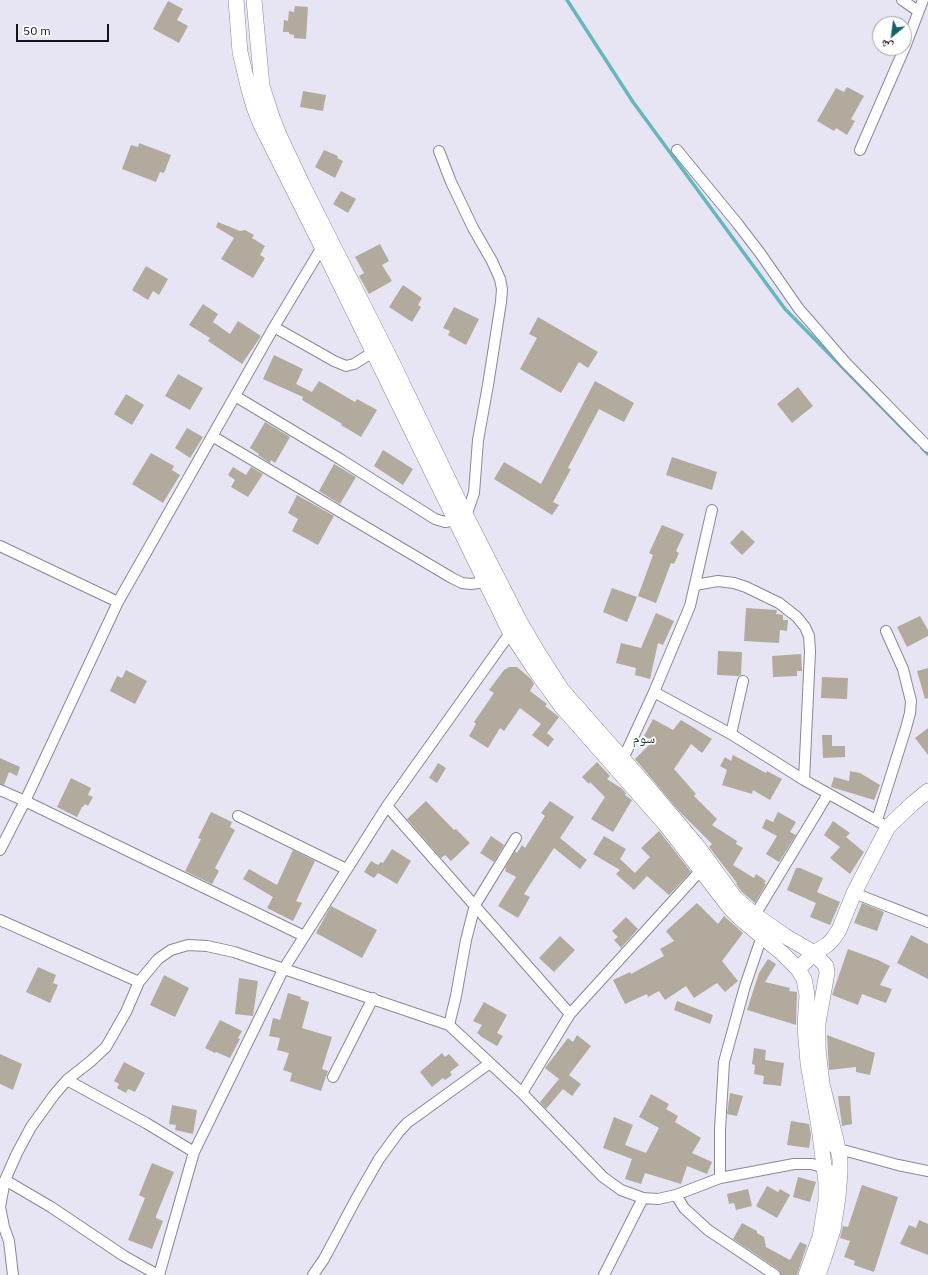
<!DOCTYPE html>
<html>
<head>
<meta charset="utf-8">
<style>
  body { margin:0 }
  #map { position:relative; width:928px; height:1275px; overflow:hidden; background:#e7e5f4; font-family:"IBM Plex Sans","Noto Naskh Arabic",sans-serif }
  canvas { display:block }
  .north { position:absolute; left:872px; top:16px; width:40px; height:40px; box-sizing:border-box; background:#fff; border:1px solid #a1a1a3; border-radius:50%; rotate:209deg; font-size:11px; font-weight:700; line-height:16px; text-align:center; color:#141318 }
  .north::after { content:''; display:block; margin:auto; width:14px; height:18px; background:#13626a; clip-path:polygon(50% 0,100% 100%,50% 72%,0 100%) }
  .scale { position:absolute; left:16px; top:24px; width:93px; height:18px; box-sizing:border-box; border:2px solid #141318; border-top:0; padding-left:5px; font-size:12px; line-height:14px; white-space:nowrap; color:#141318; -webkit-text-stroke:3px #fff; paint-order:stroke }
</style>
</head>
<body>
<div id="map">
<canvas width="928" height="1275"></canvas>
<div class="north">ش</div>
<div class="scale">50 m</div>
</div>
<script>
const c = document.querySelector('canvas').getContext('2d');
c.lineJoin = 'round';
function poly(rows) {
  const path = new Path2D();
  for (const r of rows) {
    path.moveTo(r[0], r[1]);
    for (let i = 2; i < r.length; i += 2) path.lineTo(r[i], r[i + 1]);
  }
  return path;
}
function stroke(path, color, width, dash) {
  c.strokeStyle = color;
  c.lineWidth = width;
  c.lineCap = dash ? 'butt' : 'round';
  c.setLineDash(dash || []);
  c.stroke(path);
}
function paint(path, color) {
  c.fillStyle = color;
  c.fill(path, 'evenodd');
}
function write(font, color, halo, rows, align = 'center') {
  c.font = font + ' "IBM Plex Sans","Noto Naskh Arabic",sans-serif';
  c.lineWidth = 3.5;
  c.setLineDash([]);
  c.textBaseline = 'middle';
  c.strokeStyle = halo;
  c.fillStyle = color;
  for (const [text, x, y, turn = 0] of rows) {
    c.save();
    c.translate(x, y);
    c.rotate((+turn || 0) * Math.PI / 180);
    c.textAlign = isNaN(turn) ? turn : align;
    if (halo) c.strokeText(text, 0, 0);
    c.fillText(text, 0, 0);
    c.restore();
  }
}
const stream = poly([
  [567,0,633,102,785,309,916,442],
  [922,448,928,454]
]);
const building = poly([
  [168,1,183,9,177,20,188,26,179,43,153,29],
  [295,6,308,7,306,39,294,38,294,35,289,34,289,32,283,32,284,20,288,21,289,11,294,12],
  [847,87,864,96,851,119,855,121,847,135,836,128,834,131,817,121,836,88,844,92],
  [303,91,326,95,323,111,300,107],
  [139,143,171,155,164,173,160,172,156,182,122,169,131,145,138,147],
  [324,150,338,156,337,158,343,161,335,178,315,167],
  [341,191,356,199,348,213,333,204],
  [218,222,240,231,245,230,254,235,252,238,265,246,260,255,265,258,253,278,221,259,234,238,216,227],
  [380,244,389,261,382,265,392,281,369,294,359,276,364,273,355,257],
  [146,266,168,279,159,295,153,291,148,300,132,290],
  [403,285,422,298,418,305,421,307,412,322,389,307],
  [203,304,218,314,213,322,230,334,238,321,261,336,242,364,208,341,210,338,189,325],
  [454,307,479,319,466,345,448,335,450,331,443,328],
  [538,317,598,352,588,368,579,362,561,393,520,369,537,338,529,334],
  [274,355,303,369,296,384,312,392,319,381,355,402,357,399,377,410,361,437,341,425,342,424,302,400,303,397,263,379],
  [178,374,203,388,190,410,165,396],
  [595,381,634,403,624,422,599,409,568,468,571,469,553,502,559,505,552,515,494,479,504,462,541,484],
  [798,387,813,406,792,423,777,404],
  [126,394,144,405,132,425,114,414],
  [265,422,290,437,275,463,271,460,270,463,258,455,259,454,250,448],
  [187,428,203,437,190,458,175,448],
  [383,450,413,469,403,485,374,466],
  [151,453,174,466,172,470,180,475,163,503,132,484],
  [672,457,717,472,712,490,666,475],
  [334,464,356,477,340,504,319,491],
  [233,467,246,475,251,467,263,474,248,497,231,487,235,480,228,475],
  [297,495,334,516,318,545,292,531,298,519,288,513],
  [662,525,684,534,676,551,679,553,674,564,671,563,656,603,638,596,653,555,649,553],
  [742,530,755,542,742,555,730,543],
  [612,588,637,597,627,622,603,612],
  [746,608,777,610,776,614,783,615,783,620,788,620,787,631,780,630,779,643,744,641],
  [656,613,674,621,663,645,658,643,650,679,635,675,636,668,616,663,621,643,641,648],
  [920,616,928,630,928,636,907,647,897,627],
  [718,651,742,652,741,675,738,676,717,675],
  [801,654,802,671,797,671,797,676,773,677,772,656],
  [509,667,517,667,531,679,534,684,530,691,547,704,545,706,559,717,547,733,554,739,548,747,532,735,541,724,520,708,504,731,500,728,488,748,469,736,476,724,474,722,494,693,489,690,504,670],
  [928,668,928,698,925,699,917,671],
  [126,670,147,681,135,704,110,691,117,676,122,678],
  [822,677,848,678,847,699,821,698],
  [653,719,673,730,681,720,712,739,702,753,691,744,674,769,696,794,694,796,717,819,712,825,737,841,736,844,743,848,733,865,754,878,756,874,766,881,764,883,766,884,755,903,742,892,736,884,737,883,709,847,712,844,678,810,635,759,653,741,644,736],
  [928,728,928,755,915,738],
  [822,735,832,735,832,746,845,746,845,757,823,758],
  [733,755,766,773,767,771,782,779,770,800,753,790,752,794,722,785,727,770,720,766,725,757,731,761],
  [0,758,20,767,17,776,9,772,4,785,0,784],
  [597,762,610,776,607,779,621,788,626,793,625,795,632,800,613,832,591,819,605,797,590,782,589,784,582,777],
  [438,763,446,768,437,783,429,778],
  [850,771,860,773,880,785,874,800,831,787,834,777,849,781],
  [71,778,91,788,88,795,93,797,88,806,85,804,83,807,82,807,77,817,57,807],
  [426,801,454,830,456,829,470,843,451,861,445,855,441,858,407,819],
  [550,801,574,817,560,838,587,860,580,869,554,848,524,894,530,897,518,918,498,906,516,877,505,871,506,869,505,868,515,851,517,853,522,845,525,848,545,816,541,813],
  [211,812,232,822,230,827,235,830,215,868,219,871,212,884,185,871,201,839,198,838],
  [778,812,796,822,790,832,796,835,779,862,766,854,777,836,762,828,766,819,773,822],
  [833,821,850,833,846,837,864,852,850,874,830,858,840,847,824,835],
  [659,831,691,872,669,895,647,876,634,890,616,874,620,870,593,854,604,836,626,849,620,859,635,873,650,857,641,848],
  [491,836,504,845,494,862,480,853],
  [392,849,411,861,397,884,378,873,374,878,364,872,371,861,378,865,381,862,383,863],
  [293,850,315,861,296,901,302,903,293,921,267,908,273,897,243,879,249,869,277,885],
  [796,868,800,868,823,878,817,892,840,902,830,925,810,917,816,903,787,890],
  [697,903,718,924,724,916,743,933,722,961,738,981,725,992,717,983,694,998,686,986,665,1000,659,991,648,997,647,994,625,1004,613,980,630,972,631,974,664,956,660,949,674,941,666,931],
  [862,903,884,912,877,931,854,923],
  [331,906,377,930,362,958,316,933],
  [626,917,638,929,621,948,614,940,618,937,612,931],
  [911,935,928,944,928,979,897,963],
  [560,936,575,950,554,972,539,958],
  [848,949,878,960,890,966,880,985,892,989,886,1003,862,994,858,1005,832,995],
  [768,959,776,964,765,982,790,988,789,991,797,992,796,1025,747,1010,759,973],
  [38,967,56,975,53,983,58,985,50,1003,26,992],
  [164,975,189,988,175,1017,150,1005],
  [239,978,258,981,253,1016,235,1014],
  [288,993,301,997,300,999,309,1002,302,1028,332,1037,322,1069,328,1071,321,1091,290,1081,292,1073,283,1070,289,1053,277,1050,280,1038,269,1036,273,1018,280,1020],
  [677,1001,713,1015,710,1024,674,1010],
  [484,1002,507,1015,497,1033,503,1036,497,1046,480,1036,480,1035,477,1033,482,1025,473,1021],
  [220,1020,242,1031,238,1038,240,1039,230,1058,216,1052,215,1053,205,1048],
  [577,1035,591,1046,569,1075,581,1084,572,1096,563,1089,546,1109,540,1102,559,1079,545,1068,568,1038,573,1042],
  [827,1035,875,1053,870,1075,856,1072,856,1067,829,1070],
  [754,1048,766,1050,765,1060,784,1063,781,1086,763,1084,764,1076,754,1074,755,1065,752,1064],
  [442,1053,445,1057,449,1054,459,1065,450,1072,452,1075,445,1080,443,1078,432,1087,420,1072],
  [0,1054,22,1064,13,1090,0,1084],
  [124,1062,145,1073,135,1092,128,1089,126,1093,117,1088,119,1084,114,1081],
  [730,1093,743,1096,737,1116,727,1114],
  [651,1094,669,1104,666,1109,678,1116,675,1122,701,1138,692,1153,712,1162,707,1174,687,1166,681,1184,645,1173,641,1184,625,1179,632,1159,603,1148,614,1117,633,1125,625,1145,646,1153,659,1128,639,1117],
  [838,1096,850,1096,852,1124,842,1126],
  [172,1105,197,1110,193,1134,175,1130,176,1125,169,1124],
  [791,1121,809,1124,811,1135,809,1148,787,1145],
  [152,1163,174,1172,156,1216,156,1218,163,1221,152,1249,128,1240,145,1198,139,1195],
  [798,1177,816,1182,810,1202,793,1197],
  [862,1185,898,1197,874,1272,854,1265,855,1261,844,1257,850,1241,840,1238,843,1226,848,1227],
  [767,1186,778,1192,780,1189,790,1195,777,1218,756,1206],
  [748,1189,752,1206,736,1210,734,1203,729,1204,727,1194],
  [919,1220,928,1224,928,1255,900,1244,909,1225,916,1228],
  [742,1223,757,1231,757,1233,764,1237,766,1247,790,1260,800,1242,807,1245,797,1275,781,1275,779,1270,733,1239]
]);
const street = poly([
  [902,0,918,11],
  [677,150,737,223,760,253,799,309,813,325,845,362,928,447],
  [860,150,905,47,923,0],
  [274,327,334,361,346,366,354,364,373,352],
  [235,396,340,459,435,519,445,522,455,520,466,516,474,493,478,440,488,385,501,302,502,289,500,279,492,261,473,228,451,182,439,151],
  [212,436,452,578,462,583,471,584,486,582],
  [0,546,118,602],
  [695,585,718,581,734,583,746,587,779,603,797,617,805,627,809,636,810,652,804,780],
  [654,692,731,734,804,780,888,827],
  [731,734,743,681],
  [623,759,654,692,690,606,712,510],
  [0,790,25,801,304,936],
  [387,806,570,1014],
  [238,816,346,869],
  [877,820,906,728,910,713,911,701,903,669,886,631],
  [0,850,25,801,118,602,274,327,322,247],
  [854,893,928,922],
  [755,915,828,794],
  [0,920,139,982],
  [449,1025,456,996,466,940,475,905,516,838],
  [333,1077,373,998],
  [67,1080,146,1123,194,1152],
  [522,1093,570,1014,701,870],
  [821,1144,898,1165,928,1171],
  [720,1178,720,1129,724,1062,745,986,762,936],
  [5,1180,51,1207,124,1256,158,1275],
  [676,1195,684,1208,708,1230,775,1275],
  [13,1275,9,1241,4,1227,0,1207,5,1180,17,1153,31,1127,54,1095,67,1080,91,1061,106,1047,126,1012,139,982,158,959,171,950,188,945,207,946,234,952,449,1025,522,1093,603,1177,621,1190,643,1198,658,1199,676,1195,720,1178,794,1164,812,1164,840,1173],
  [159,1275,194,1152,283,970,387,806,513,629],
  [313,1275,324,1259,356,1199,379,1159,398,1133,407,1123,490,1063],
  [604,1275,643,1198]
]);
const secondary = poly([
  [236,0,240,52,249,90,254,107,261,125,322,247,510,632,533,667,562,707,666,825,730,908,741,919,782,953,798,969,804,979,807,995,805,1027,808,1063,819,1127,826,1182,826,1201,820,1237,806,1275],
  [254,0,262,86,272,117,279,135,304,188,391,360,466,516,520,622,537,651,562,690,651,791,698,847,735,898,755,915,785,936,814,953,826,966,827,973,818,1023,818,1049,822,1084,836,1140,840,1159,840,1173,838,1197,833,1230,823,1261,818,1275],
  [798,969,814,953,827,945,833,939,839,930,854,893,888,827,912,804,928,791]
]);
const quarterNames = [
  ["سوم",644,739]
];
stroke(stream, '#63b7be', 3.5);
paint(building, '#b2aa9d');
stroke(street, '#8a8896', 12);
stroke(secondary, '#8a8896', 16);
stroke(street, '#fff', 10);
stroke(secondary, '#fff', 15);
write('14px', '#193b3f', '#fff', quarterNames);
</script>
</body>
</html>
